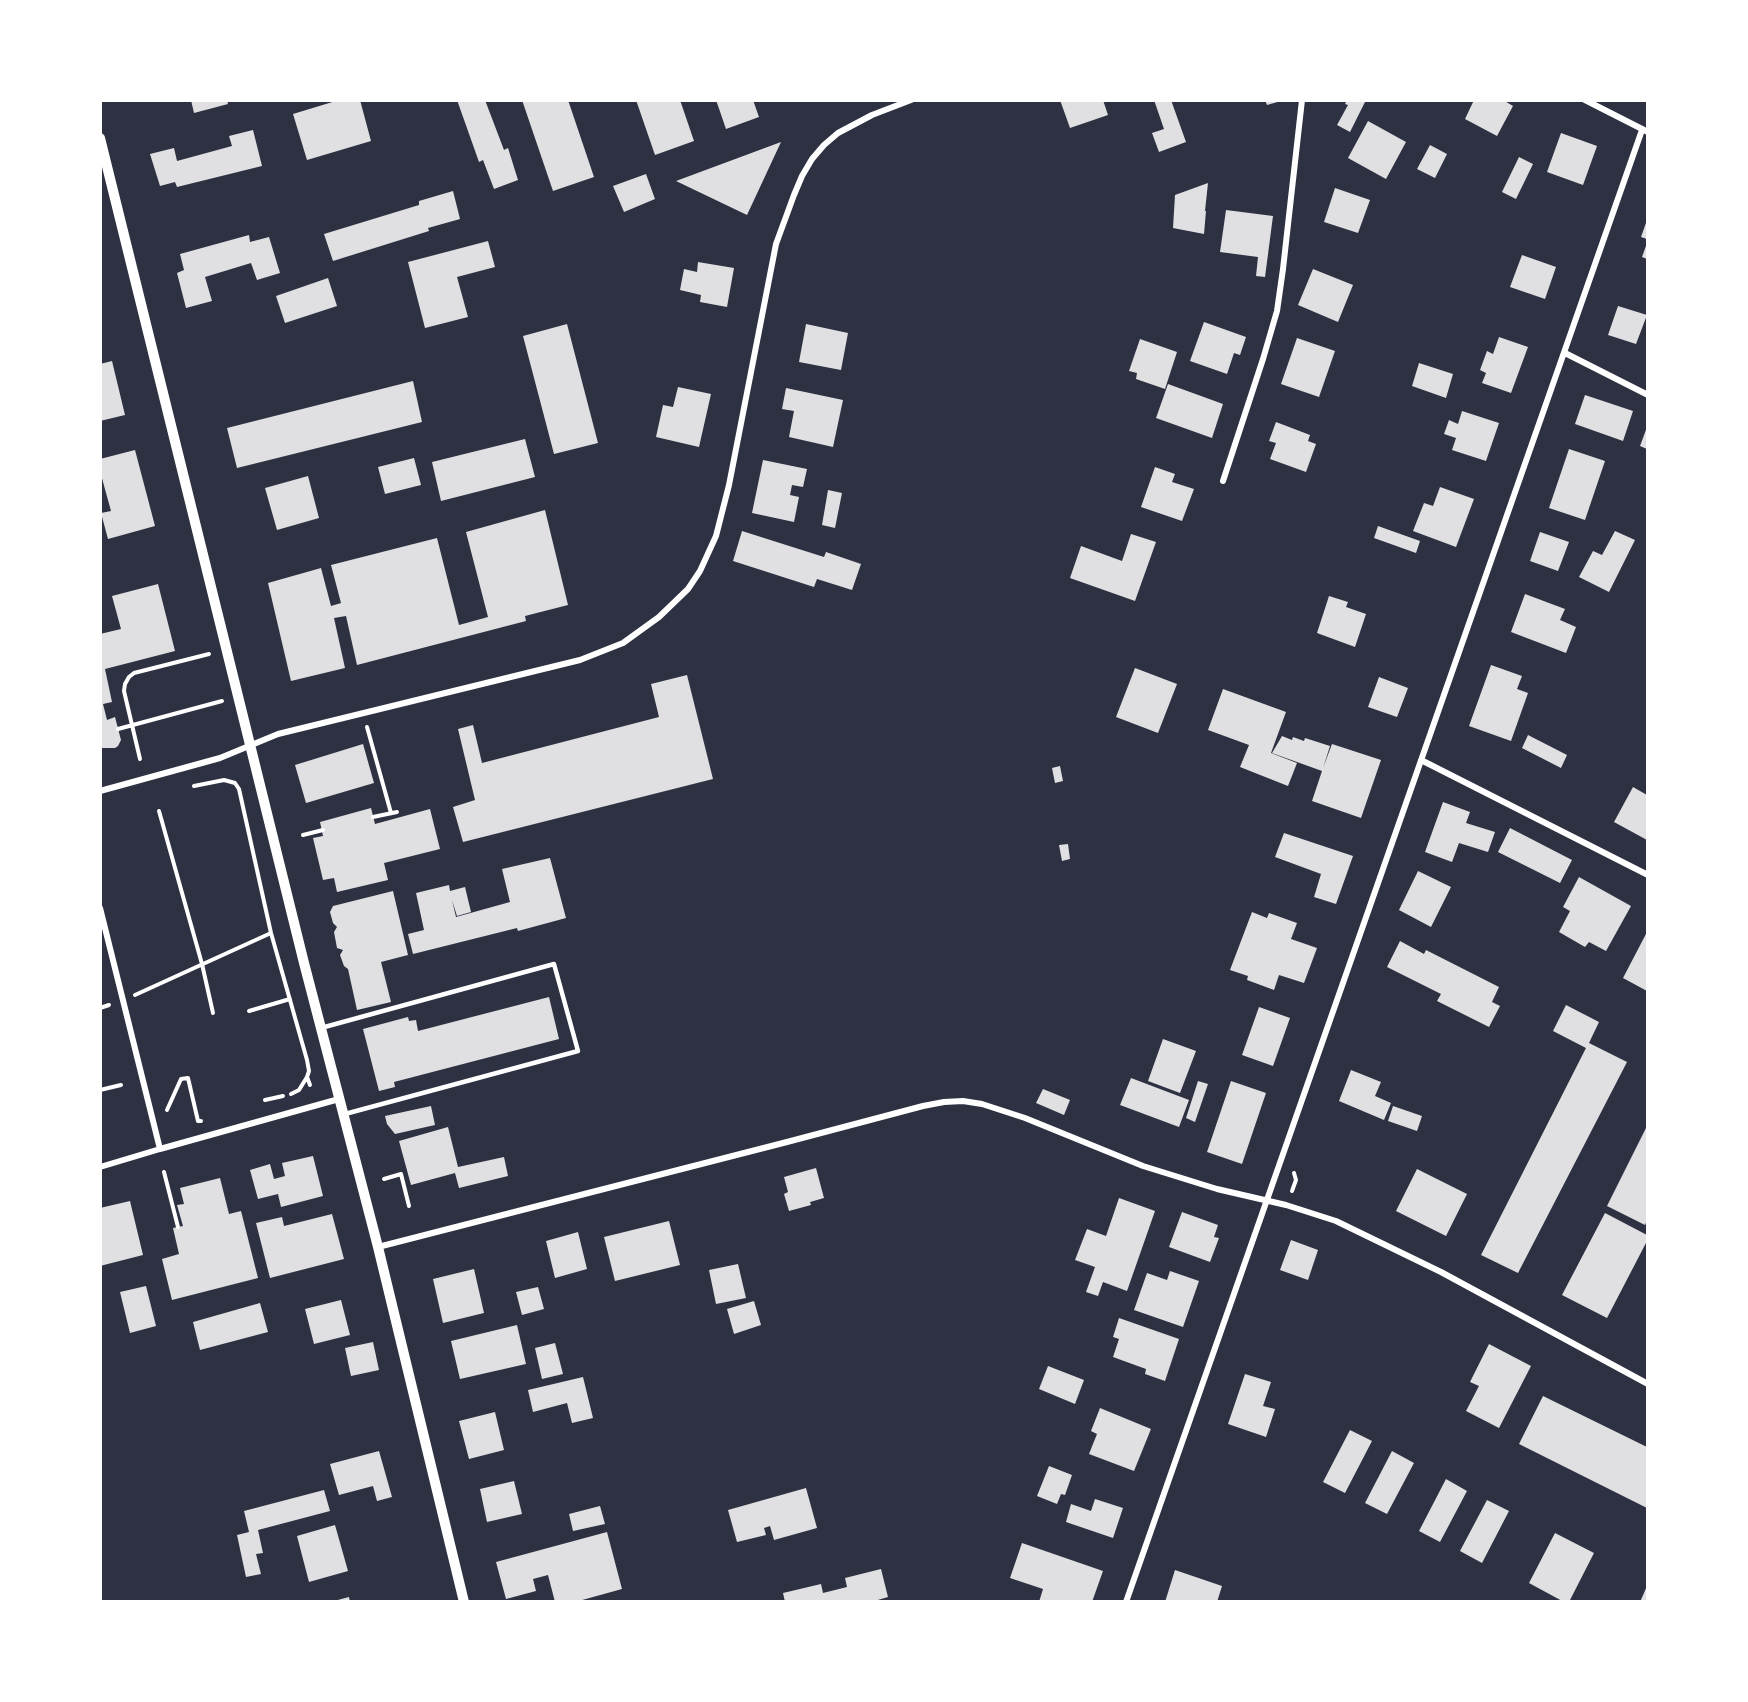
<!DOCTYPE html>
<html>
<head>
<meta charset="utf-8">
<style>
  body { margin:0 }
  #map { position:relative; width:1748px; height:1702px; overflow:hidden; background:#2d3142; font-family:Montserrat,sans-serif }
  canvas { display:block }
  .frame { position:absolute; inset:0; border:102px solid #fff; pointer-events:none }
</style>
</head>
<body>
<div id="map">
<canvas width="1748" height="1702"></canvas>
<div class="frame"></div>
</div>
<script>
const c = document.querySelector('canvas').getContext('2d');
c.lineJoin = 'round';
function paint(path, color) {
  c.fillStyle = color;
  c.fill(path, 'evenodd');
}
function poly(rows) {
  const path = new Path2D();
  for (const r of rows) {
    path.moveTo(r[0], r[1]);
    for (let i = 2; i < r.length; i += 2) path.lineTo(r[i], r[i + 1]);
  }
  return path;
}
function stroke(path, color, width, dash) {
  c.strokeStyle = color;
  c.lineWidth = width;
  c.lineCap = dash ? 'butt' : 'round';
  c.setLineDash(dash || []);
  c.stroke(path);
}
const building = poly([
  [191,100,227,100,228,104,194,113],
  [339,100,360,100,371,141,307,160,293,114],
  [457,100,485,100,504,150,508,148,518,180,494,189,483,160,479,162],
  [522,100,568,100,594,177,553,191],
  [636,100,680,100,694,141,655,155],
  [716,100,753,100,759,117,726,129],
  [1060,100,1103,100,1108,115,1070,128],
  [1154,100,1171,100,1186,142,1159,152,1152,133,1164,129],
  [1265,100,1281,100,1281,101,1267,105],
  [1347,100,1366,100,1350,132,1337,125,1348,105,1345,104],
  [1474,100,1503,100,1513,106,1497,136,1465,119],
  [1368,121,1406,142,1386,179,1348,158],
  [253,130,262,166,177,187,175,182,160,186,150,154,174,148,177,161,232,146,229,136],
  [1561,133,1597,146,1583,185,1547,172],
  [781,142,747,215,676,181],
  [1430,145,1447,154,1435,178,1417,169],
  [1519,157,1533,164,1516,199,1502,192],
  [646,174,655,199,624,212,613,186],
  [1208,183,1205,211,1206,211,1204,234,1173,228,1175,195],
  [1335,188,1370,200,1358,233,1324,222],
  [453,191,460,219,428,228,429,231,333,261,324,234,419,205,419,201],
  [1226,210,1273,216,1265,277,1256,276,1258,257,1220,252],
  [1647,220,1647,239,1641,237],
  [249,235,250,242,269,237,280,273,257,280,251,263,205,277,212,301,186,308,177,273,184,270,180,254],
  [488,241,495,267,457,277,468,317,425,328,408,262],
  [1647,243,1647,259,1642,257],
  [1522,255,1556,267,1545,299,1510,287],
  [698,262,734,268,727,307,700,302,701,295,680,290,684,269,697,272],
  [1313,269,1353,285,1338,322,1298,305],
  [328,278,337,306,285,323,276,296],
  [1618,306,1647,315,1636,344,1608,335],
  [1204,322,1246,337,1240,355,1234,353,1227,374,1190,361],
  [567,324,598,443,554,454,523,336],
  [806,324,848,333,841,370,799,362],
  [1499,337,1528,347,1511,393,1482,383,1486,373,1480,370,1487,351,1493,354],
  [1297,338,1335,351,1319,397,1281,384],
  [1140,339,1177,352,1165,389,1136,379,1137,373,1129,371],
  [112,361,125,415,100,421,100,364],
  [1419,363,1453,374,1446,398,1412,386],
  [413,381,422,422,237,468,227,428],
  [1168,384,1223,404,1212,438,1156,418],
  [678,387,711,394,699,447,656,437,663,405,673,407],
  [786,388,843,400,833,447,789,437,794,411,782,409],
  [1585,395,1633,411,1623,441,1575,424],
  [1462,411,1499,423,1486,461,1452,450,1456,438,1444,434,1449,420,1458,424],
  [1276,422,1310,435,1308,441,1316,444,1306,472,1270,459,1276,443,1269,441],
  [1647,427,1647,449,1640,446],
  [525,439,535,477,441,501,432,462],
  [1569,449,1605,461,1585,520,1549,508],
  [135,450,155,526,108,539,101,513,111,511,100,471,100,459],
  [414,458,421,485,385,494,378,467],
  [763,460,807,469,803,487,792,485,790,495,799,497,794,522,752,513],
  [1155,467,1175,474,1172,482,1194,489,1182,521,1141,507],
  [308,476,319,518,277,530,265,488],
  [1440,487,1474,499,1456,547,1413,531,1424,503,1433,506],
  [828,490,842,493,835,528,822,525],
  [545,510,568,605,525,616,526,621,357,665,346,616,334,618,345,668,291,681,268,583,321,568,331,606,341,603,331,565,437,538,459,625,488,617,466,532],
  [1378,526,1420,541,1416,553,1374,538],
  [742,531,824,557,826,552,861,564,852,590,817,579,814,587,733,561],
  [1615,531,1635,540,1609,592,1579,577,1593,551,1602,555],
  [1540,532,1569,542,1558,571,1530,561],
  [1131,534,1156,542,1135,601,1070,578,1081,546,1122,561],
  [158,584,175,651,105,669,112,702,103,704,107,720,115,717,121,740,118,746,115,748,100,748,100,634,121,629,112,596],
  [1525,594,1565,609,1560,620,1576,627,1566,653,1511,632],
  [1329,596,1348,602,1346,607,1366,614,1355,647,1317,633],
  [1491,665,1522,676,1517,689,1528,693,1511,741,1469,726],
  [1135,668,1177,684,1158,733,1116,717],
  [687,675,713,779,463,842,453,807,475,800,458,729,473,725,482,763,659,717,651,684],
  [1379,677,1408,688,1397,717,1368,707],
  [1223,689,1286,712,1271,753,1297,763,1288,786,1240,767,1249,745,1208,730],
  [1528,735,1567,755,1561,768,1522,748],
  [1282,736,1292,740,1293,737,1304,741,1305,738,1330,746,1323,768,1332,744,1381,760,1361,818,1312,801,1322,771,1272,753],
  [363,744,374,783,306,803,295,765],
  [1060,766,1063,781,1055,783,1052,768],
  [1633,787,1647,795,1647,840,1614,822],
  [1443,802,1470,812,1466,823,1495,832,1488,852,1459,843,1452,862,1425,852],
  [371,808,375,824,430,809,440,849,384,863,388,880,337,892,334,878,323,880,313,838,323,836,320,822],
  [1510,828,1572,860,1560,883,1498,852],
  [1284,833,1353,856,1336,904,1314,897,1321,874,1275,857],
  [1068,844,1070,859,1062,861,1059,845],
  [550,858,566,918,518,931,517,928,413,954,408,934,424,930,416,893,449,885,450,891,465,887,471,912,457,916,452,900,456,917,510,902,502,869],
  [1418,871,1451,887,1431,927,1399,910],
  [1579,877,1631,906,1606,951,1589,942,1585,947,1559,932,1570,911,1563,907],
  [393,891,408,955,381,962,391,1002,357,1010,348,969,344,966,340,955,343,950,337,948,334,932,337,927,333,923,330,912,333,906],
  [1252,912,1267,918,1269,913,1297,923,1291,939,1317,948,1304,983,1279,975,1274,990,1247,980,1248,976,1230,970],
  [1647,932,1647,991,1623,978],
  [1400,941,1424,954,1426,950,1499,987,1492,1002,1500,1006,1489,1027,1437,1001,1441,994,1387,967],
  [549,997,559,1039,394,1082,395,1087,379,1091,363,1029,408,1017,409,1021,416,1020,418,1031],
  [1566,1005,1599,1022,1589,1043,1627,1062,1518,1273,1481,1255,1586,1048,1553,1031],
  [1259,1007,1290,1018,1273,1066,1242,1055],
  [1163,1039,1196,1051,1180,1093,1148,1081],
  [1351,1070,1381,1082,1375,1096,1391,1103,1384,1120,1339,1101],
  [1131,1078,1189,1100,1179,1127,1120,1105],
  [1198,1081,1208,1084,1195,1122,1186,1118],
  [1231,1081,1266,1093,1242,1164,1207,1152],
  [1043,1089,1070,1100,1064,1115,1036,1103],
  [431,1106,435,1125,395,1134,387,1124,385,1116],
  [1393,1106,1422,1116,1417,1131,1388,1121],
  [1647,1126,1647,1220,1645,1225,1607,1206],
  [448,1127,458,1167,504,1157,508,1176,459,1188,455,1173,411,1185,399,1141],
  [313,1156,323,1196,281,1207,278,1194,258,1199,250,1170,270,1164,274,1179,285,1176,282,1163],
  [816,1168,824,1198,810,1202,811,1205,789,1211,784,1194,788,1192,784,1177],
  [1417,1169,1467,1194,1446,1236,1396,1211],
  [220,1178,229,1214,241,1211,258,1278,172,1300,162,1259,179,1254,173,1228,183,1226,177,1205,184,1204,180,1188],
  [1119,1198,1155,1211,1127,1291,1103,1282,1098,1296,1086,1292,1095,1267,1075,1260,1087,1229,1106,1236],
  [130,1201,143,1255,100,1266,100,1208],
  [1182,1212,1218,1225,1214,1237,1219,1238,1210,1262,1169,1247],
  [1605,1213,1647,1235,1647,1241,1607,1318,1562,1295],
  [332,1214,344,1259,270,1278,256,1223,282,1217,284,1226],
  [669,1221,680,1265,615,1281,604,1237],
  [578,1232,587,1269,555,1278,546,1241],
  [1291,1240,1318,1250,1308,1280,1280,1270],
  [738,1264,746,1298,716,1304,709,1270],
  [474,1269,484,1313,443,1323,433,1279],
  [1170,1271,1199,1281,1183,1327,1134,1310,1147,1273,1167,1280],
  [146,1286,156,1326,130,1333,120,1292],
  [538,1287,544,1309,522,1315,516,1292],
  [341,1300,350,1335,314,1344,305,1309],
  [754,1301,761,1325,734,1334,727,1309],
  [260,1303,268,1332,200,1350,193,1322],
  [1119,1318,1179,1339,1165,1381,1145,1374,1146,1369,1113,1357,1119,1339,1113,1337],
  [517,1325,526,1364,460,1379,451,1341],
  [373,1342,379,1370,351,1376,345,1348],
  [555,1343,563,1374,542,1379,535,1348],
  [1489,1344,1531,1366,1499,1428,1466,1411,1479,1386,1470,1382],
  [1048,1366,1084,1380,1075,1404,1039,1389],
  [1245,1374,1271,1382,1263,1406,1275,1409,1266,1437,1228,1424],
  [583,1377,593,1418,572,1423,567,1403,533,1412,528,1390],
  [1543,1396,1647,1447,1647,1508,1519,1444],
  [1100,1408,1151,1429,1134,1471,1089,1454,1097,1434,1091,1431],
  [495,1412,504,1450,469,1459,459,1421],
  [1350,1430,1372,1441,1345,1493,1323,1482],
  [379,1451,392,1497,377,1501,373,1486,339,1495,330,1464],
  [1392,1451,1414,1463,1387,1514,1365,1503],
  [1049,1466,1072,1475,1065,1495,1061,1494,1057,1504,1037,1496],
  [1446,1479,1467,1491,1440,1542,1419,1531],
  [514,1481,522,1514,487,1522,480,1489],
  [806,1488,817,1528,774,1540,770,1526,764,1528,766,1535,737,1542,728,1510],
  [324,1490,330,1511,258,1530,263,1553,256,1554,261,1574,246,1577,237,1535,249,1532,244,1511],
  [1095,1499,1123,1508,1113,1538,1066,1522,1071,1504,1091,1511],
  [1487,1500,1509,1511,1482,1563,1460,1551],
  [600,1506,605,1524,573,1531,569,1514],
  [335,1525,348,1571,309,1582,297,1536],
  [607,1532,622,1589,575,1602,555,1602,548,1575,533,1579,536,1591,506,1599,496,1562],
  [1555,1533,1594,1553,1569,1602,1564,1602,1529,1583],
  [1022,1543,1103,1571,1092,1602,1079,1600,1079,1602,1039,1602,1043,1589,1010,1578],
  [881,1569,888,1597,871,1602,785,1602,783,1593,821,1584,823,1593,847,1587,845,1578],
  [1175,1570,1222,1586,1217,1602,1165,1602],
  [1647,1586,1647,1602,1640,1602],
  [349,1597,350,1602,334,1602,334,1601]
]);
const path = poly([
  [367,727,391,813],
  [118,729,222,701],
  [140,759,124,691,125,684,129,677,134,673,209,654],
  [194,786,224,780,235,783,239,789,271,933,307,1060,309,1071,307,1077],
  [159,811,202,964,213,1013],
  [373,817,397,812],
  [303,835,323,830],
  [135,995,271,933],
  [100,1008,109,1005],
  [249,1011,290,999],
  [100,1090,121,1085],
  [291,1094,299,1090,307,1077,310,1085],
  [265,1100,283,1096],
  [167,1110,181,1079,188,1078,198,1121,201,1121],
  [164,1172,178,1227],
  [384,1179,401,1174,409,1206],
  [1292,1191,1296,1180,1294,1173]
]);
const service = poly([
  [321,1028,554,964,578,1051,345,1114]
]);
const minor = poly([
  [1585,100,1648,132],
  [1565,353,1648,395],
  [1223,481,1263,359,1277,311,1283,269,1302,100],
  [1421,760,1648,875],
  [100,791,220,758,278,734,580,660,623,643,659,617,688,589,700,571,716,536,729,485,776,244,794,195,802,176,812,159,824,145,838,133,872,115,911,100],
  [100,908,160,1149,339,1099],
  [100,1167,160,1149],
  [378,1247,787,1142,923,1106,944,1102,963,1101,982,1104,1025,1118,1143,1166,1217,1189,1286,1205,1336,1221,1441,1272,1648,1384],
  [1126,1602,1642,130]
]);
const tertiary = poly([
  [100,138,304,963,378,1247,464,1602]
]);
paint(building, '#e0e0e3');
stroke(path, '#fff', 4);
stroke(service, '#fff', 4.5);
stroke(minor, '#fff', 6);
stroke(tertiary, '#fff', 10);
</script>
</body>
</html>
